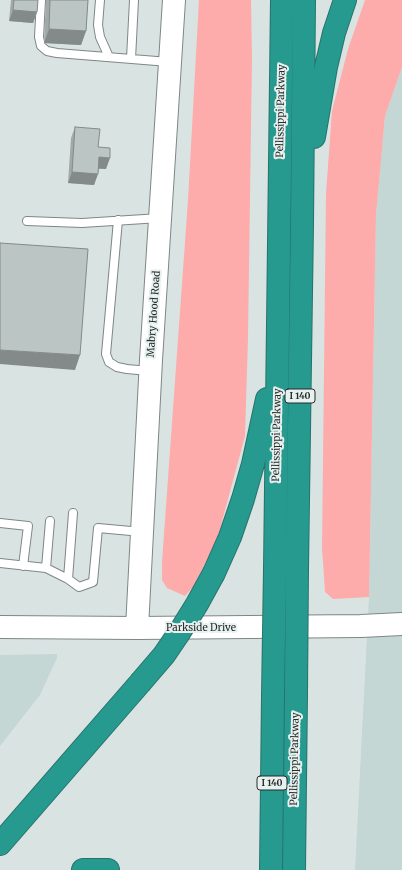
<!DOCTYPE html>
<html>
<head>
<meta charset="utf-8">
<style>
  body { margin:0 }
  canvas { display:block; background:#d9e3e2 }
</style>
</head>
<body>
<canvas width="402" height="870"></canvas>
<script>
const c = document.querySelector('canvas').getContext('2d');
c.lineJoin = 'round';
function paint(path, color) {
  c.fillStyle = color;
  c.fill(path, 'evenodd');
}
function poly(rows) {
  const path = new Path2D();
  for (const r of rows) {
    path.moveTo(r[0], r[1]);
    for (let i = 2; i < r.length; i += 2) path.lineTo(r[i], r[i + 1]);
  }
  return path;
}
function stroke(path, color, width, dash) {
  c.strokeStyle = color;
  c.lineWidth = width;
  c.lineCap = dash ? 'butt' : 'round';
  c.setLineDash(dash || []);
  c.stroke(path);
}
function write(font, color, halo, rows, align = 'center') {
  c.font = font + ' Merriweather,serif';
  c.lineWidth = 4;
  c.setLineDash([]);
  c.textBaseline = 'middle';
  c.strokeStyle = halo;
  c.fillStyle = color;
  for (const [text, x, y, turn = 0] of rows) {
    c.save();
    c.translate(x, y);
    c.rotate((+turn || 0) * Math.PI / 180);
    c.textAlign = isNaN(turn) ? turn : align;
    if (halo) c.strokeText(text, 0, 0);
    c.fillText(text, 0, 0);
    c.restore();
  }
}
const built = poly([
  [402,67,402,870,355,870,369,597,376,215,385,116],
  [57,654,57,658,40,695,0,746,0,655]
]);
const green = poly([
  [199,0,251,0,252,58,248,338,245,436,217,540,193,587,185,596,167,588,162,580,162,562,188,200],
  [365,0,402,0,402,67,385,116,376,215,369,597,333,599,325,592,322,548,326,193,332,111,348,49]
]);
const lane = poly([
  [41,0,39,37,41,46,47,51,57,53,169,62],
  [100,0,98,25,100,37,109,57],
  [131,59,134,0],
  [118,220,106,354,109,362,117,367,127,369,149,371],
  [27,221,82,223,160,218],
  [0,523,28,526,23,566],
  [0,563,46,568,68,579,79,587,93,582,98,528,142,532],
  [46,568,50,521],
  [68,579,73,513]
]);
const secondary = poly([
  [0,627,137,628,361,626,402,624],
  [137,628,151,360,174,0]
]);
const highway = poly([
  [314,137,326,67,334,33,345,0],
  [297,568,302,224,304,0],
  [275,569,282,0],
  [214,573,230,537,243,499,253,464,267,399],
  [0,844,140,683],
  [83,870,108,870],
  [271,870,273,696],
  [294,870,296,695]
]);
const highwayBridge = poly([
  [140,683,164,655,179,633,197,604,214,573],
  [296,695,297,568],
  [273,696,275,569]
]);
const wall = poly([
  [11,0,38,0,37,12,33,23,9,21],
  [46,0,88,0,86,31,81,45,44,43],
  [75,127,98,147,106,169,99,169,94,185,68,183,71,138]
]);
const shadedWall = poly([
  [13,10,37,12,33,23,9,21],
  [49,29,86,31,81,45,44,43],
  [99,157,110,158,106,169,95,168],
  [72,172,98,174,94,185,68,183],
  [0,350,80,355,75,370,0,364]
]);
const building = poly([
  [14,0,38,0,37,12,13,10,14,0],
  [50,0,88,0,86,31,49,29,50,0],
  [75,127,100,129,98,147,110,148,110,158,99,157,98,174,72,172,75,127],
  [0,243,88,249,80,355,0,350,0,243]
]);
const shields = [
  [300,396,30],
  [272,783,30]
];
const shieldNames = [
  ["I 140",300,396],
  ["I 140",272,783]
];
const streetNames = [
  ["Pellissippi Parkway",281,111,-89],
  ["Mabry Hood Road",154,314,-86],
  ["Pellissippi Parkway",277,435,-89],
  ["Parkside Drive",201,628],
  ["Pellissippi Parkway",295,759,-89]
];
paint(built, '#c4d7d4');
paint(green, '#feacab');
stroke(lane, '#7e8786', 10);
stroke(secondary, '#7e8786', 24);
stroke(highway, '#27736c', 24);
stroke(lane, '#fff', 8);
stroke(secondary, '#fff', 22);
stroke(highway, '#279a90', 22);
stroke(highwayBridge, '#27736c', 24, []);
stroke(highwayBridge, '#279a90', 22);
paint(wall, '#a1a9a9');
paint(shadedWall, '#838a89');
paint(building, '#bbc5c4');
stroke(building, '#838a89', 1);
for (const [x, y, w] of shields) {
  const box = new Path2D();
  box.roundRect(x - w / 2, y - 7, w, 14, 3);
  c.fillStyle = '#e7f1ef';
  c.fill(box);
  stroke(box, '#272b2a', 1);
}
write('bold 9px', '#272b2a', null, shieldNames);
write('10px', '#272b2a', '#e7f1ef', streetNames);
</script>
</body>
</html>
